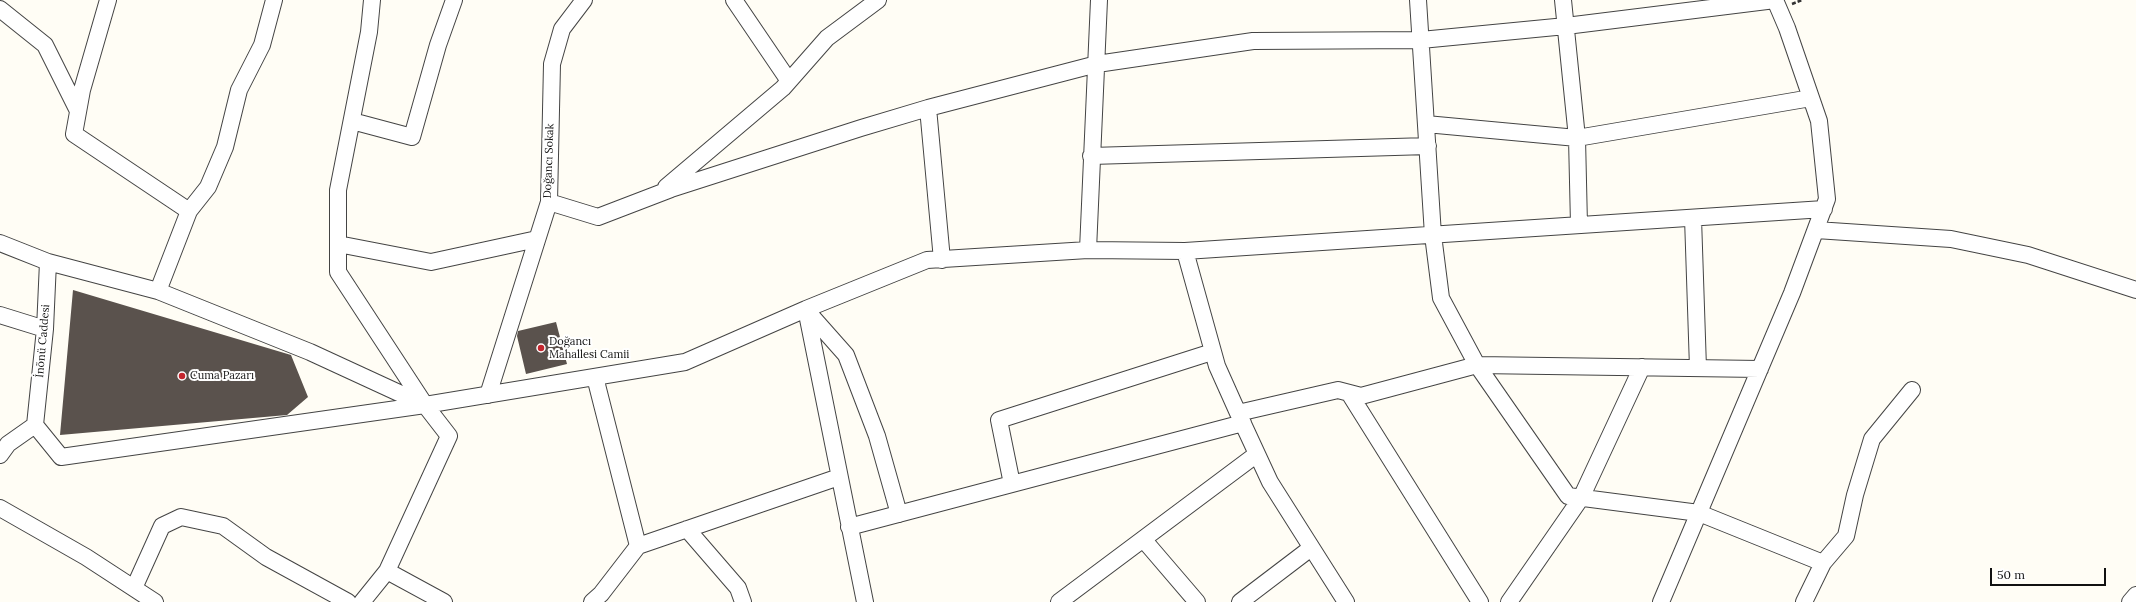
<!DOCTYPE html>
<html>
<head>
<meta charset="utf-8">
<style>
  body { margin:0 }
  #map { position:relative; width:2136px; height:602px; overflow:hidden; background:#fffdf5; font-family:Lora,serif }
  canvas { display:block }
  .scale { position:absolute; left:1990px; top:568px; width:116px; height:18px; box-sizing:border-box; border:2px solid #111; border-top:0; padding-left:5px; font-size:12px; line-height:14px; white-space:nowrap; color:#111; -webkit-text-stroke:3px #fff; paint-order:stroke }
</style>
</head>
<body>
<div id="map">
<canvas width="2136" height="602"></canvas>
<div class="scale">50 m</div>
</div>
<script>
const c = document.querySelector('canvas').getContext('2d');
c.lineJoin = 'round';
function paint(path, color) {
  c.fillStyle = color;
  c.fill(path, 'evenodd');
}
function poly(rows) {
  const path = new Path2D();
  for (const r of rows) {
    path.moveTo(r[0], r[1]);
    for (let i = 2; i < r.length; i += 2) path.lineTo(r[i], r[i + 1]);
  }
  return path;
}
function stroke(path, color, width, dash) {
  c.strokeStyle = color;
  c.lineWidth = width;
  c.lineCap = dash ? 'butt' : 'round';
  c.setLineDash(dash || []);
  c.stroke(path);
}
function write(font, color, halo, rows, align = 'center') {
  c.font = font + ' Lora,serif';
  c.lineWidth = 4;
  c.setLineDash([]);
  c.textBaseline = 'middle';
  c.strokeStyle = halo;
  c.fillStyle = color;
  for (const [text, x, y, turn = 0] of rows) {
    c.save();
    c.translate(x, y);
    c.rotate((+turn || 0) * Math.PI / 180);
    c.textAlign = isNaN(turn) ? turn : align;
    if (halo) c.strokeText(text, 0, 0);
    c.fillText(text, 0, 0);
    c.restore();
  }
}
const building = poly([
  [73,290,291,355,308,397,287,415,60,435],
  [556,322,567,364,526,374,517,336,518,331]
]);
const path = poly([
  [1792,4,1802,0]
]);
const minor = poly([
  [108,0,82,90,74,134,189,211,158,291],
  [372,0,369,32,338,190,338,272,425,405],
  [734,0,789,81],
  [1418,0,1433,235,1441,298,1477,365,1568,496,1699,513,1823,563,1846,536,1855,495,1872,439,1912,390],
  [1563,0,1577,138,1579,225],
  [0,9,45,45,78,111],
  [928,108,942,260],
  [352,121,412,137,438,45,454,0],
  [1426,124,1577,138,1811,98],
  [1091,156,1428,146],
  [666,187,783,88,827,38,878,0],
  [549,202,598,217,671,189,861,128,928,108,1097,64,1253,41,1421,40,1566,26,1775,0],
  [189,211,208,187,225,147,239,90,262,45,274,0],
  [1693,218,1698,368],
  [1816,230,1951,239,2028,255,2136,290],
  [0,243,48,262,45,329,35,425,8,444,0,455],
  [338,244,431,262,537,239],
  [1088,250,1099,0],
  [1185,251,1217,366,1238,413,1270,482,1346,602],
  [48,262,158,291,310,352,425,405,449,436,387,571,362,602],
  [806,309,865,602],
  [807,311,846,355,877,436,899,514],
  [0,315,45,329],
  [1349,393,1480,602],
  [488,395,549,202,552,64,562,29,584,0],
  [1238,413,1338,390,1361,396,1477,365,1760,369],
  [35,425,61,457,425,405,685,362,806,309,927,260,1088,250,1185,251,1824,209],
  [1012,484,999,420,1212,352],
  [0,508,86,557,155,602],
  [849,527,1243,423],
  [687,529,738,588,743,602],
  [1143,539,1197,602],
  [638,546,839,477],
  [387,571,444,602],
  [134,588,162,526,181,517,223,526,266,557,348,602],
  [592,602,601,594,638,546,595,377],
  [1059,602,1257,454],
  [1240,602,1311,548],
  [1509,602,1581,498,1642,367],
  [1661,602,1792,293,1827,199,1819,121,1787,28,1775,0],
  [1804,602,1823,563],
  [2130,602,2136,595]
]);
const markers = [
  [541,348,4,"#c4262e"],
  [182,376,4,"#c4262e"]
];
const streetNames = [
  ["Doğancı Sokak",549,161,-88],
  ["İnönü Caddesi",43,341,-85]
];
const poiNames = [
  ["Doğancı",549,342],
  ["Mahallesi Camii",549,355],
  ["Cuma Pazarı",190,376]
];
paint(building, '#5a524d');
stroke(minor, '#444', 18);
stroke(path, '#333', 2.5, [4, 2]);
stroke(minor, '#fff', 16);
for (const [x, y, r, color] of markers) {
  const dot = new Path2D();
  dot.arc(x, y, r, 0, 2 * Math.PI);
  c.fillStyle = color;
  c.fill(dot);
  stroke(dot, '#fff', 1.5);
}
write('11px', '#111', '#fff', streetNames);
write('11px', '#111', '#fff', poiNames, 'left');
</script>
</body>
</html>
